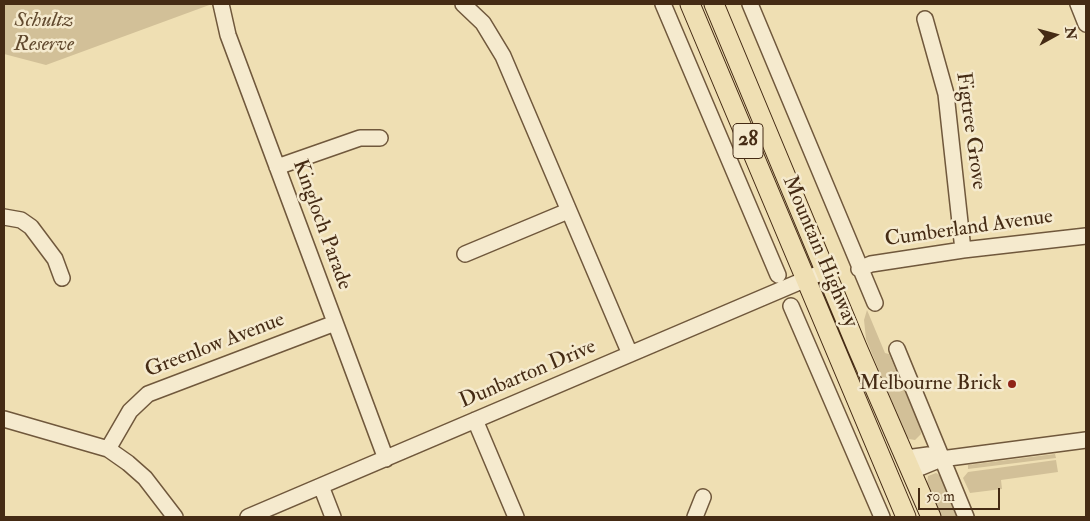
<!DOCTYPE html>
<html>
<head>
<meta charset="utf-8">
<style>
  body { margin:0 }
  #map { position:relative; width:1090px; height:521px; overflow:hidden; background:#efdfb3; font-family:"IM FELL Double Pica",serif }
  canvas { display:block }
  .frame { position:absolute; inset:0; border:5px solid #452b14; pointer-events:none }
  .north { position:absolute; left:1030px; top:10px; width:50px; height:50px; -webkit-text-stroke:4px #f5eace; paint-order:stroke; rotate:83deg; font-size:14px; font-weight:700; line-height:20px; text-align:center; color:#452b14 }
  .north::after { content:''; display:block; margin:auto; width:18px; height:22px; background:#452b14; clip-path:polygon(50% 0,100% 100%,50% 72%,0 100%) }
  .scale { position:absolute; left:918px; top:488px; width:82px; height:22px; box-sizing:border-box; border:2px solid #452b14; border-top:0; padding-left:6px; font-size:15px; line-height:18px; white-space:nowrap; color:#452b14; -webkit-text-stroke:4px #f5eace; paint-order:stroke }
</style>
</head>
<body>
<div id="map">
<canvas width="1090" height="521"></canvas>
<div class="frame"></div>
<div class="north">N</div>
<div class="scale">50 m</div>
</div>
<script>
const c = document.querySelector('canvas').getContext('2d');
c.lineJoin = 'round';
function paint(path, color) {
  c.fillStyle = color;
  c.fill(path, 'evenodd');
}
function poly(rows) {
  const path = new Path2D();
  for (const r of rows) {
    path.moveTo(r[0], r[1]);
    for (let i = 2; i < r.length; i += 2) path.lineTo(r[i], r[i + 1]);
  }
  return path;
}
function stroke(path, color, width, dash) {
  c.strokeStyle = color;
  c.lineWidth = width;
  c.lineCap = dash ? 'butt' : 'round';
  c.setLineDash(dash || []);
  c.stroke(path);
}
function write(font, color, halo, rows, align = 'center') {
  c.font = font + ' "IM FELL Double Pica",serif';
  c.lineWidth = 5;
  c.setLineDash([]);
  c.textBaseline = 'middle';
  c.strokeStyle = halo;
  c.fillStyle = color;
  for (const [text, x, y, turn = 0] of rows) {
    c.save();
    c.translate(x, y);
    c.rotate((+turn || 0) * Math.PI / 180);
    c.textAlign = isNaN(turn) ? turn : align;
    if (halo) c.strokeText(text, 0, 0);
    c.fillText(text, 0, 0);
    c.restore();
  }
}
const green = poly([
  [4,4,212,4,46,65,4,54],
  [867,310,885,353,889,354,920,427,921,434,915,440,909,439,905,434,866,339,864,320],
  [1055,454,1056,458,968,469,968,465],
  [1056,460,1058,472,1001,480,1002,489,970,493,963,478,968,472],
  [936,473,941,476,959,517,941,517,927,484,928,476]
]);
const minor = poly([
  [221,4,228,35,386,459],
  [463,4,483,23,503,56,630,354],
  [663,4,778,275],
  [750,4,875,303],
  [1078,4,1086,24],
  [925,19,946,94,963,250],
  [277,167,360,138,380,138],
  [4,217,21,220,31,227,55,259,62,278],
  [465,254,568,211],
  [859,269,871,264,963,250,1086,236],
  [791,306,882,517],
  [897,349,966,517],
  [4,419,108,449,128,463,145,478,175,517],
  [475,420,516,517],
  [108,449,130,411,148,394,335,323],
  [906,458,928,455,941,459],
  [912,471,941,459,1086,440],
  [321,486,333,517],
  [248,517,825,271],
  [695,517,703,497]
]);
const major = poly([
  [690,4,906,517],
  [714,4,857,347,931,517]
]);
const markers = [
  [1012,384,5,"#8f2418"]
];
const shields = [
  [748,141,30]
];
const shieldNames = [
  ["28",748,141]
];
const parkNames = [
  ["Schultz",44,21],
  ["Reserve",44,45]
];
const streetNames = [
  ["Figtree Grove",970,131,82],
  ["Kingloch Parade",321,225,70],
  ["Cumberland Avenue",969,229,-8],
  ["Mountain Highway",819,252,67],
  ["Greenlow Avenue",215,346,-21],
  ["Dunbarton Drive",528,375,-23]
];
const poiNames = [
  ["Melbourne Brick",1002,384]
];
paint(green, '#d2c098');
stroke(minor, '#70583c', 18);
stroke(major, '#452b14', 21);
stroke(minor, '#f5eace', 15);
stroke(major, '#efdfb3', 19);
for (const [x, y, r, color] of markers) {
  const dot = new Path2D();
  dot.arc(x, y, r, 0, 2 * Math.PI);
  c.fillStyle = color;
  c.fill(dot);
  stroke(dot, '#f5eace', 2);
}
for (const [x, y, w] of shields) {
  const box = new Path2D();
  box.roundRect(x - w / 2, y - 17.5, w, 35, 4);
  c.fillStyle = '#f5eace';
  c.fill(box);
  stroke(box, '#452b14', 1);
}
write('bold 20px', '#452b14', null, shieldNames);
write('italic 21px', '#61492e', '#f5eace', parkNames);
write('21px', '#452b14', '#f5eace', streetNames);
write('21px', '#452b14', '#f5eace', poiNames, 'right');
</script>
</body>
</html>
